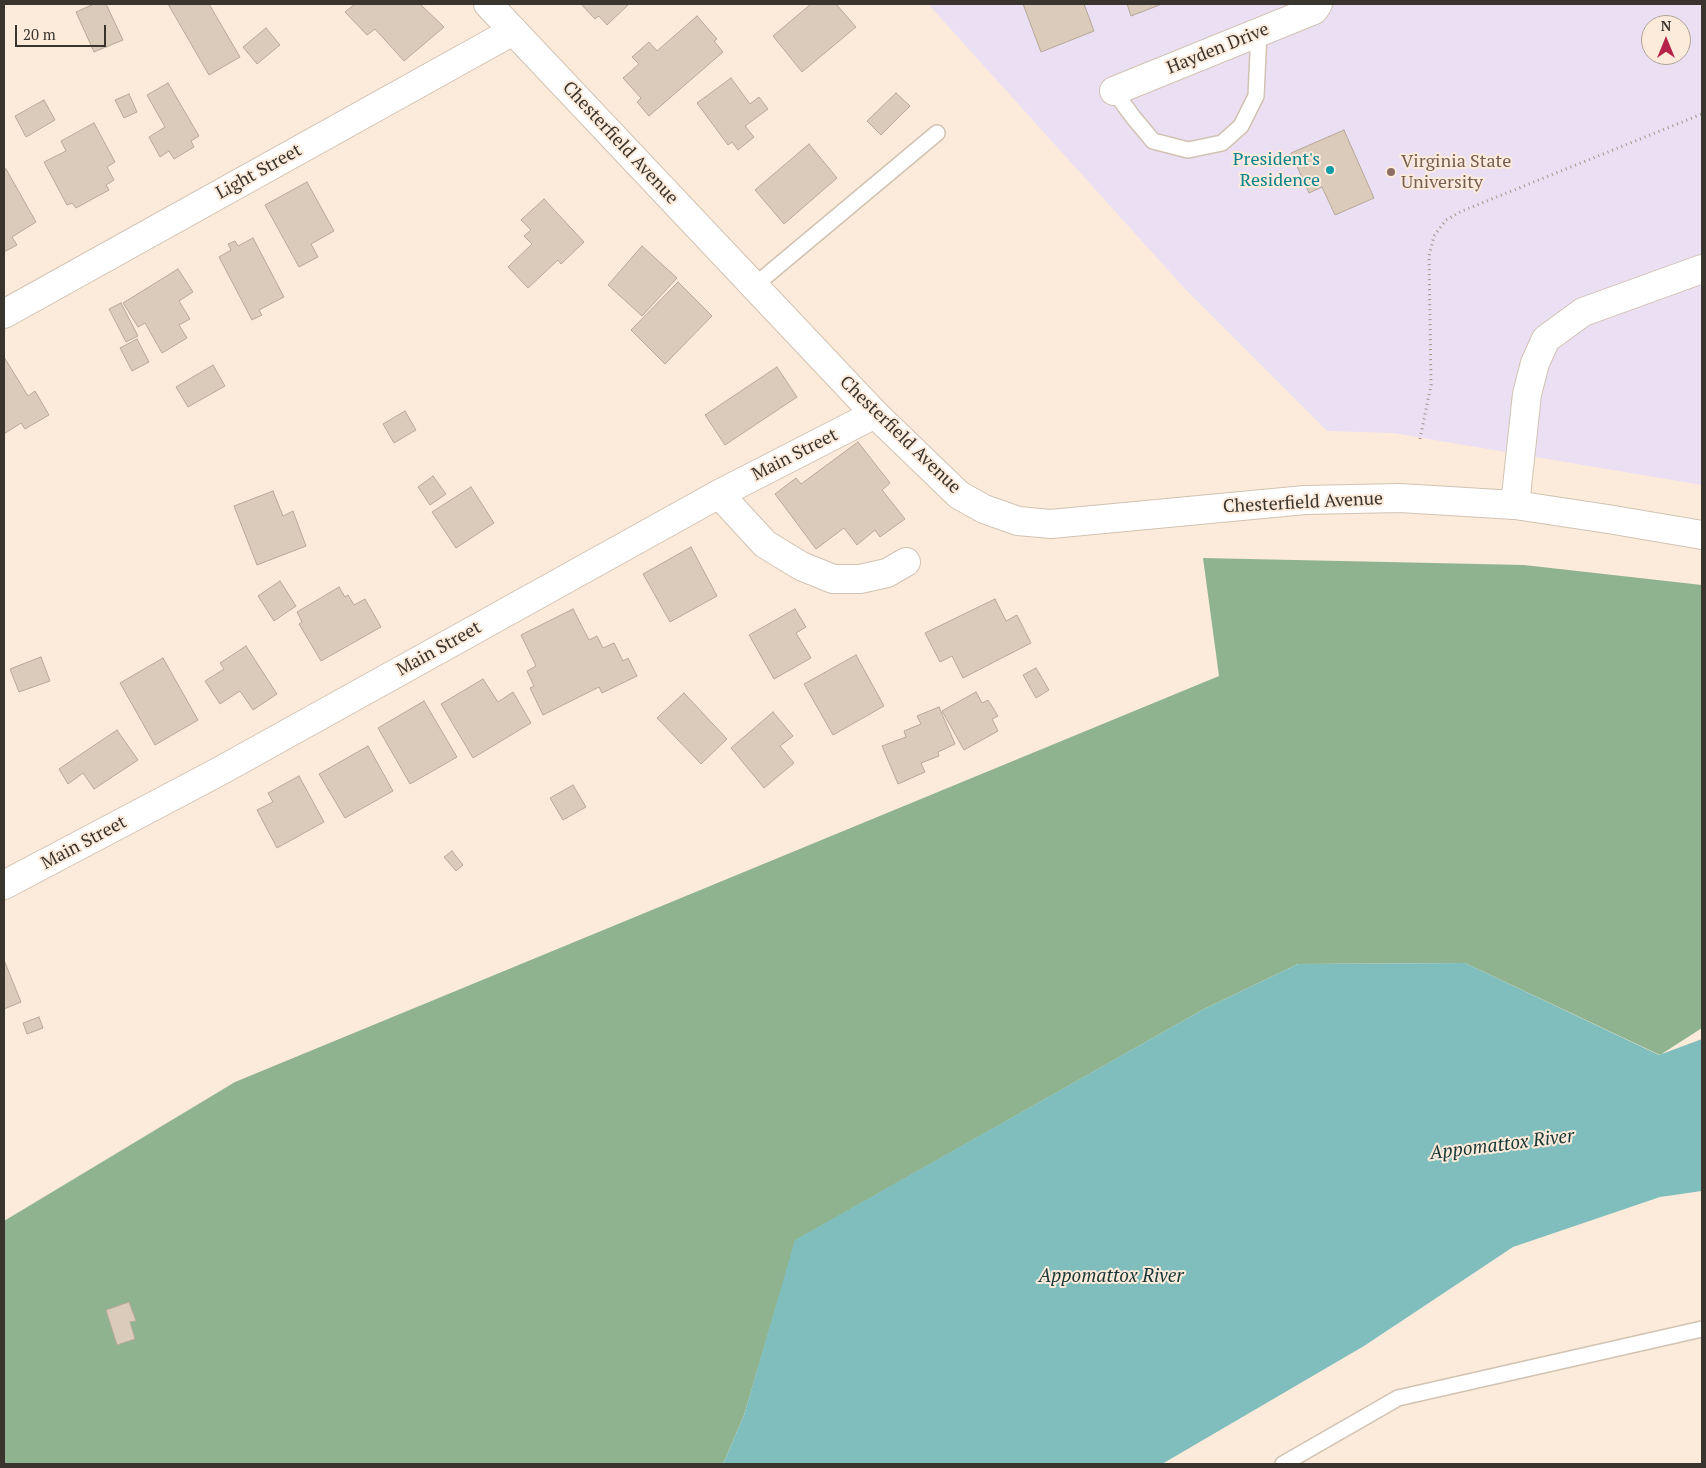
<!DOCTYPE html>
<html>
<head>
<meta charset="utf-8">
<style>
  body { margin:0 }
  #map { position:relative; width:1706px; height:1468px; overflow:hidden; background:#fcebdb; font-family:"PT Serif",serif }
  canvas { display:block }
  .frame { position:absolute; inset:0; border:5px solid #3a342e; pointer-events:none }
  .north { position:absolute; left:1641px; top:15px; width:50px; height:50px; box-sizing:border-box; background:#fcebdb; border:1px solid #aea296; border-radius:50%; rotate:0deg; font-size:14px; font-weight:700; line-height:20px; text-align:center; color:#3a342e }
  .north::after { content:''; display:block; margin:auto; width:18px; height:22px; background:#b52448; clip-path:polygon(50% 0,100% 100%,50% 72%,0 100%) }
  .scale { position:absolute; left:15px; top:25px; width:91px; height:22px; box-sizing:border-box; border:2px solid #3a342e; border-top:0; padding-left:6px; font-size:15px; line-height:18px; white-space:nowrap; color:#3a342e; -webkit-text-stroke:4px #fcebdb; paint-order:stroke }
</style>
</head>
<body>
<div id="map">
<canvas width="1706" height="1468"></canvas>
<div class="frame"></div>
<div class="north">N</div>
<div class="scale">20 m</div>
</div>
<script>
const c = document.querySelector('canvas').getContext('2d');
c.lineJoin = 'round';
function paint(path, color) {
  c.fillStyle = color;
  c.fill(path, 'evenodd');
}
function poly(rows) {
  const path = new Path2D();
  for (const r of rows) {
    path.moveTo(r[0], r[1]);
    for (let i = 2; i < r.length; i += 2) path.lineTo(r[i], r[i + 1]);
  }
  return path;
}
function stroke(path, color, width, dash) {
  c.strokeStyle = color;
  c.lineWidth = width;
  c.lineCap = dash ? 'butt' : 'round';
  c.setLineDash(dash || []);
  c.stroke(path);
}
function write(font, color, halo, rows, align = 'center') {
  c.font = font + ' "PT Serif",serif';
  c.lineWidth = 4;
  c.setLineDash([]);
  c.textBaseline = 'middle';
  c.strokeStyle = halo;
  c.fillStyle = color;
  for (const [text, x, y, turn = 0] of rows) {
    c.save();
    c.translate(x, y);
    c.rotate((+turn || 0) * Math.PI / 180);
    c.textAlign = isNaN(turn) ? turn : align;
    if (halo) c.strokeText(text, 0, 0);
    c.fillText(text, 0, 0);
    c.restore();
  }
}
const education = poly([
  [928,4,1702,4,1702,485,1393,433,1327,431,1186,290],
  [1651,25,1681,25,1681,55,1651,55]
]);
const forest = poly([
  [1203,558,1524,565,1702,585,1702,1028,1660,1055,1465,963,1298,964,1204,1009,796,1240,744,1415,723,1464,4,1464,4,1221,235,1082,1219,676]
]);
const water = poly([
  [1465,963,1659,1055,1702,1039,1702,1191,1660,1197,1513,1247,1364,1346,1162,1464,723,1464,744,1415,795,1240,1204,1009,1298,964]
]);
const building = poly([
  [94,4,106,4,123,40,94,52,76,12,94,4],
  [168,4,209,4,240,57,209,75,168,4],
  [355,4,420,4,444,27,404,61,375,29,367,35,345,12,355,4],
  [581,4,629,4,607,25,599,16,595,19,581,4],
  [811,4,836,4,856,27,802,72,773,36,811,4],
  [1023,4,1084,4,1094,31,1041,52,1023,4],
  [1127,4,1162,4,1131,16,1127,4],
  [697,16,717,39,714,41,723,52,649,116,637,102,641,98,623,78,639,64,632,57,649,42,657,51,697,16],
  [266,28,280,45,257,64,243,47,266,28],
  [731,78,750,104,759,97,768,109,745,126,754,137,738,150,732,142,728,145,697,103,731,78],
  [168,83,199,136,191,141,194,147,174,159,169,151,160,157,149,137,165,127,147,95,168,83],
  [896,93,910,106,881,135,867,121,896,93],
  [129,94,137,112,124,118,115,100,129,94],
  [44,100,55,120,26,137,15,116,44,100],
  [94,123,115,162,107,167,114,180,106,185,109,190,76,208,72,203,67,205,44,162,66,151,61,141,94,123],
  [1344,130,1374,198,1335,215,1322,187,1309,193,1291,153,1344,130],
  [809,144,837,178,784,224,755,190,809,144],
  [6,169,36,222,12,237,17,245,4,252,4,170,6,169],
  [307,182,334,231,311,244,318,257,299,267,265,205,307,182],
  [544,199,584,242,561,264,558,260,528,288,508,267,532,244,524,236,531,230,521,220,544,199],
  [253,238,284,297,259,310,262,315,252,320,219,257,231,250,228,244,235,241,238,246,253,238],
  [642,246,677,278,642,316,608,285,642,246],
  [178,269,193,292,179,301,190,319,179,325,187,338,162,353,145,323,138,327,123,303,178,269],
  [678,282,712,316,665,364,631,330,678,282],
  [121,303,138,336,126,342,109,309,121,303],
  [137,339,149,362,132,371,120,348,137,339],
  [4,357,28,396,35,391,49,415,25,429,21,423,4,434,4,357],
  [213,365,225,386,188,407,176,387,213,365],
  [777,367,797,397,725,445,705,415,777,367],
  [405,411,416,430,394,443,383,424,405,411],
  [858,442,890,483,882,490,905,519,880,537,875,530,857,545,844,528,816,549,775,494,796,478,801,484,858,442],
  [433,476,446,494,430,505,418,487,433,476],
  [471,487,494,523,456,548,432,512,471,487],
  [273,491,283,516,293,511,306,546,257,565,234,506,273,491],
  [691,547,717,596,670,622,643,574,691,547],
  [280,581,296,606,274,621,258,596,280,581],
  [339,587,345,597,348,595,354,605,365,599,381,627,321,661,299,624,302,622,297,612,339,587],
  [995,599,1006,621,1017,615,1031,643,963,678,952,656,940,662,925,633,995,599],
  [573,609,589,640,597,636,603,648,614,643,623,661,628,658,637,676,602,693,599,687,543,715,530,688,534,686,527,671,536,666,521,635,573,609],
  [795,609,806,627,796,633,811,658,774,679,749,635,795,609],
  [246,646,277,694,253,710,240,691,220,704,205,681,224,669,220,663,246,646],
  [856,655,884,706,833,735,804,684,856,655],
  [41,657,50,681,19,692,10,669,41,657],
  [163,658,198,720,155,745,120,683,163,658],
  [1036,668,1049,690,1036,698,1023,675,1036,668],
  [483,679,498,702,513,692,531,723,473,758,441,704,483,679],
  [976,692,982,703,988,700,998,716,992,719,998,731,964,750,942,711,976,692],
  [684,693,727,739,701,764,657,718,684,693],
  [424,701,457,757,410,784,378,728,424,701],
  [939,707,955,744,938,752,939,756,921,763,925,772,898,784,882,746,906,737,904,731,921,724,917,716,939,707],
  [773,712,793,736,780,746,794,763,764,788,731,748,773,712],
  [117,730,138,760,94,789,83,773,68,784,59,769,117,730],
  [368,746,393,791,345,818,319,774,368,746],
  [299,776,324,822,277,848,257,810,273,802,268,793,299,776],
  [573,785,586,807,563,820,550,798,573,785],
  [452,851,463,865,456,871,444,857,452,851],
  [4,960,21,1002,4,1009,4,960],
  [39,1017,43,1028,27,1034,23,1023,39,1017],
  [129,1302,136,1321,130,1322,135,1339,117,1345,106,1310,129,1302]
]);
const path = poly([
  [1420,439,1431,385,1429,256,1434,236,1446,220,1462,211,1702,114]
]);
const lane = poly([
  [1114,91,1133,117,1153,141,1188,150,1222,143,1241,126,1256,96,1259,32],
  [754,286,937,133],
  [1283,1464,1398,1398,1702,1329]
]);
const street = poly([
  [1114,91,1314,10,1318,4],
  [4,314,513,31],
  [719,494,765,544,801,566,833,579,860,579,887,573,906,562],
  [1515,505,1527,394,1535,363,1546,339,1583,312,1702,269],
  [4,885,220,771,719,494,875,414]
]);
const secondary = poly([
  [488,4,875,414,959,495,984,509,1018,521,1051,524,1305,500,1400,498,1515,505,1608,519,1702,535]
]);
const markers = [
  [1330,170,5,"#0f9aa8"],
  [1391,172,5,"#8d6e63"]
];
const streetNames = [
  ["Hayden Drive",1218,49,-22],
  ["Chesterfield Avenue",620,143,47],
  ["Light Street",259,172,-29],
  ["Chesterfield Avenue",900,435,44],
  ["Main Street",795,455,-27],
  ["Chesterfield Avenue",1303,503,-3],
  ["Main Street",439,649,-29],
  ["Main Street",84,843,-28]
];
const cultureNames = [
  ["President's",1320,160],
  ["Residence",1320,181]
];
const educationNames = [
  ["Virginia State",1401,162],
  ["University",1401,183]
];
const waterNames = [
  ["Appomattox River",1502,1145,-7],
  ["Appomattox River",1111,1277]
];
paint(education, '#ebdff4');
paint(forest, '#90b38f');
paint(water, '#80bebd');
paint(building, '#dbcbbb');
stroke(building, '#b7a899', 1);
stroke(lane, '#d2c2b2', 18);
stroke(street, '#d2c2b2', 30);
stroke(secondary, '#d2c2b2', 30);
stroke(path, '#a1968a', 3, [1, 4]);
stroke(lane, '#fff', 15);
stroke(street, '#fff', 28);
stroke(secondary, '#fff', 28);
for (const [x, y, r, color] of markers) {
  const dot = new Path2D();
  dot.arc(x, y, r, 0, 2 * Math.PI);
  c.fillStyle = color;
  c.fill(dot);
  stroke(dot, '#fcebdb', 2);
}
write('18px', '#3a342e', '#fcebdb', streetNames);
write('18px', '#0d838f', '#fcebdb', cultureNames, 'right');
write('18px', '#785e54', '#fcebdb', educationNames, 'left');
write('italic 19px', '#173636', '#fcebdb', waterNames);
</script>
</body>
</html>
